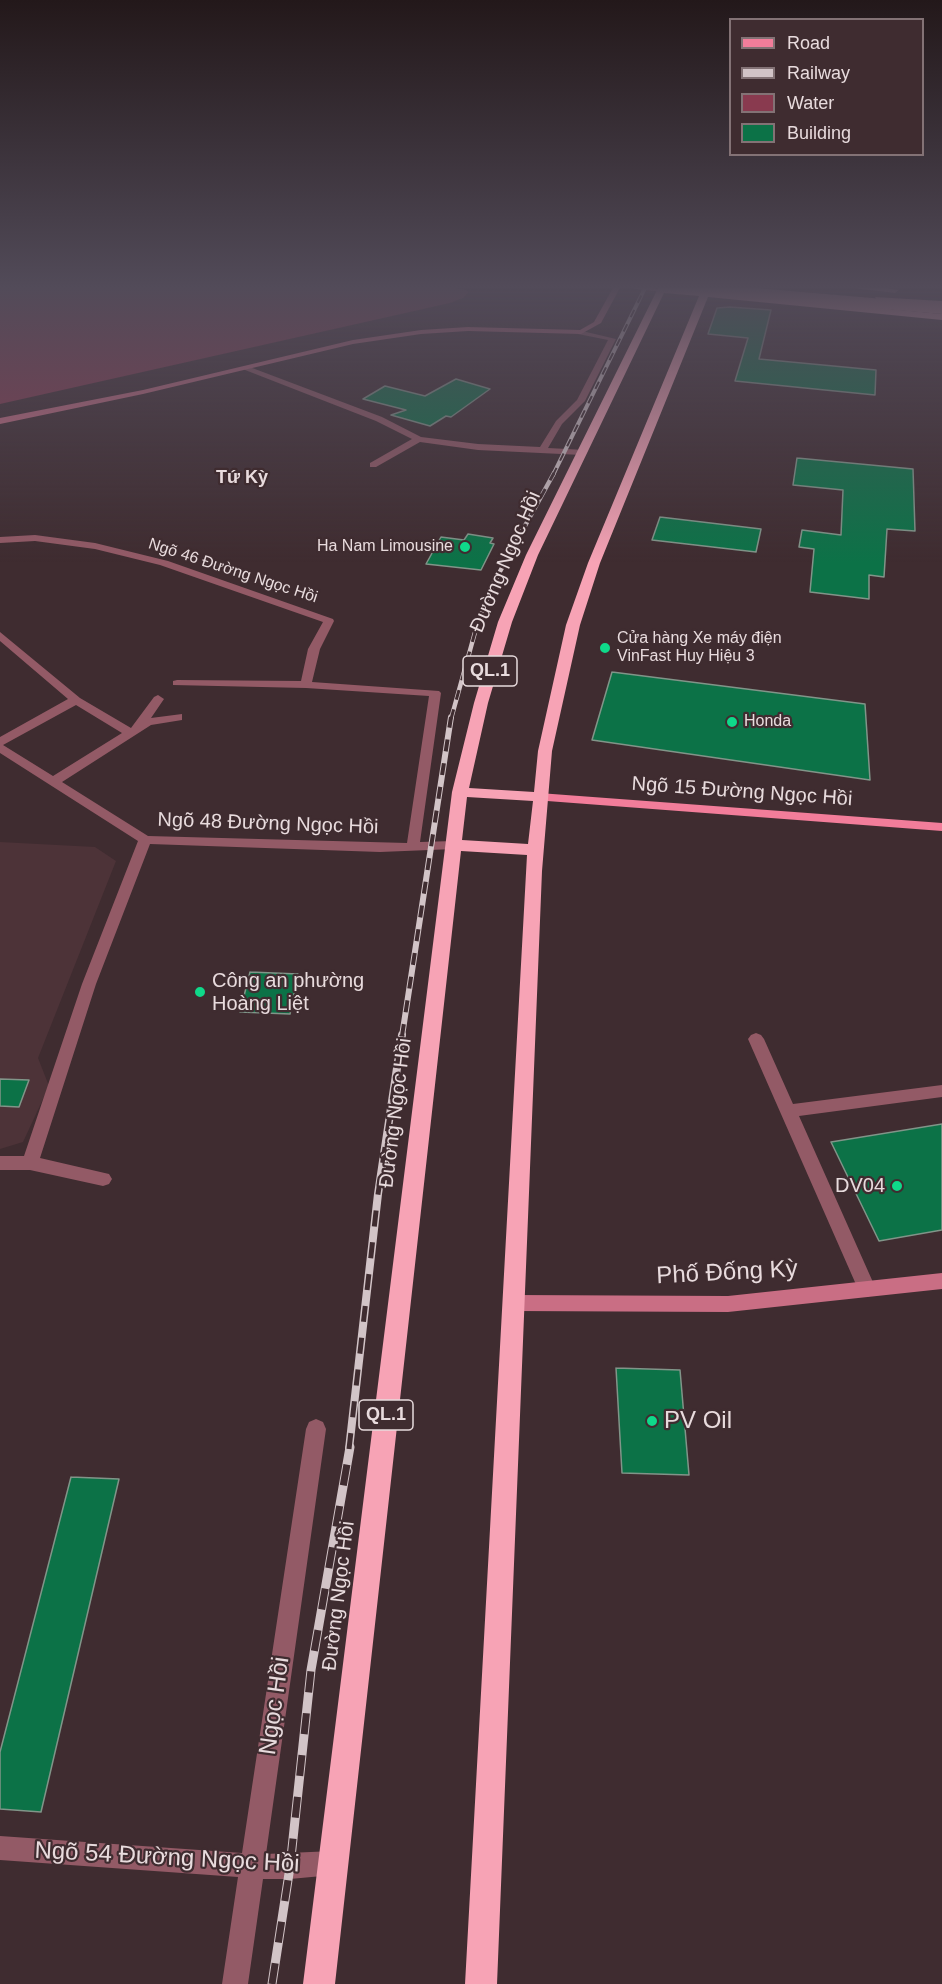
<!DOCTYPE html>
<html>
<head>
<meta charset="utf-8">
<style>
  body { margin:0 }
  #map { position:relative; width:942px; height:1984px; overflow:hidden; background:#3f2c30; font-family:Helvetica,sans-serif }
  canvas { display:block }
  .legend { position:absolute; left:729px; top:18px; width:195px; height:138px; box-sizing:border-box; background:#3f2c30; border:2px solid #837275; margin:0; padding:8px 10px; list-style:none; font-size:18px; color:#e8dbdd }
  .legend li { display:flex; align-items:center; gap:12px; height:30px }
  .legend b { width:30px; border:2px solid #837275 }
</style>
</head>
<body>
<div id="map">
<canvas width="942" height="1984"></canvas>
<ul class="legend">
<li><b style="height:8px;background:#f27d9a"></b>Road</li>
<li><b style="height:8px;background:#d2c4c7"></b>Railway</li>
<li><b style="height:16px;background:#893a4f"></b>Water</li>
<li><b style="height:16px;background:#0c7247"></b>Building</li>
</ul>
</div>
<script>
const c = document.querySelector('canvas').getContext('2d');
c.lineJoin = 'round';
function paint(path, color) {
  c.fillStyle = color;
  c.fill(path, 'evenodd');
}
function poly(rows) {
  const path = new Path2D();
  for (const r of rows) {
    path.moveTo(r[0], r[1]);
    for (let i = 2; i < r.length; i += 2) path.lineTo(r[i], r[i + 1]);
  }
  return path;
}
function stroke(path, color, width, dash) {
  c.strokeStyle = color;
  c.lineWidth = width;
  c.lineCap = dash ? 'butt' : 'round';
  c.setLineDash(dash || []);
  c.stroke(path);
}
function write(font, color, halo, rows, align = 'center') {
  c.font = font + ' Helvetica,sans-serif';
  c.lineWidth = 4.5;
  c.setLineDash([]);
  c.textBaseline = 'middle';
  c.strokeStyle = halo;
  c.fillStyle = color;
  for (const [text, x, y, turn = 0] of rows) {
    c.save();
    c.translate(x, y);
    c.rotate((+turn || 0) * Math.PI / 180);
    c.textAlign = isNaN(turn) ? turn : align;
    if (halo) c.strokeText(text, 0, 0);
    c.fillText(text, 0, 0);
    c.restore();
  }
}
const built = poly([
  [0,842,95,847,116,861,38,1058,49,1086,23,1142,0,1149]
]);
const water = poly([
  [0,286,443,286,466,290,469,292,463,298,450,303,0,404]
]);
const building = poly([
  [730,307,771,310,759,359,876,370,875,395,735,381,748,338,708,334,717,308,730,307],
  [456,379,490,389,451,417,446,416,430,426,391,415,406,410,363,399,385,386,425,396,456,379],
  [797,458,913,469,915,531,887,529,884,577,869,575,869,599,810,592,814,549,799,547,802,530,841,535,843,490,793,485,797,458],
  [660,517,761,529,756,552,652,540,660,517],
  [468,534,493,538,490,543,494,544,481,570,426,564,441,537,464,540,468,534],
  [612,672,865,704,870,780,592,740,612,672],
  [250,972,298,974,290,1014,240,1012,250,972],
  [0,1079,29,1080,19,1107,0,1106,0,1079],
  [942,1124,942,1230,879,1241,831,1142,942,1124],
  [616,1368,680,1370,689,1475,622,1473,616,1368],
  [71,1477,119,1479,41,1812,0,1809,0,1752,71,1477]
]);
const street = poly([
  [578,330,616,339,585,401,562,424,548,448,585,450,585,454,582,455,478,450,420,442,376,467,370,467,370,463,412,439,376,421,240,368,247,366,382,417,421,437,478,444,540,447,556,421,577,400,608,340,578,334,578,330],
  [35,535,95,543,168,561,333,619,334,621,320,649,312,682,439,691,441,693,420,842,454,841,461,845,454,849,380,852,150,844,96,984,40,1158,109,1174,112,1179,109,1184,103,1186,30,1170,0,1170,0,1156,24,1156,82,984,138,841,0,753,0,737,68,699,0,641,0,632,80,698,131,728,154,697,158,695,164,699,151,718,182,714,182,720,151,725,62,782,148,836,407,843,429,696,306,688,173,685,173,681,177,680,301,681,308,649,323,622,160,565,95,549,35,541,0,543,0,537,35,535],
  [76,705,122,733,53,776,3,745,76,705],
  [756,1033,761,1035,764,1039,793,1104,942,1085,942,1097,799,1116,876,1289,873,1295,867,1297,861,1295,858,1289,748,1039,751,1035,756,1033],
  [316,1419,323,1422,326,1429,266,1854,333,1851,342,1854,345,1863,342,1872,333,1875,290,1879,263,1879,248,1984,222,1984,238,1877,0,1860,0,1836,242,1853,306,1429,309,1422,316,1419]
]);
const secondary = poly([
  [614,286,621,286,601,323,581,334,468,331,421,334,353,344,143,394,0,424,0,418,143,390,353,340,421,330,468,327,580,330,594,322,614,286],
  [942,1273,942,1289,728,1312,514,1311,507,1309,505,1303,507,1297,514,1295,728,1296,942,1273]
]);
const primary = poly([
  [615,286,638,286,665,290,661,292,615,286],
  [539,793,942,823,942,831,534,800,533,797,539,793]
]);
const highway = poly([
  [659,286,702,291,704,286,712,286,710,292,942,314,942,320,708,297,600,563,580,625,552,751,542,871,497,1984,465,1984,527,855,461,851,335,1984,303,1984,452,792,474,703,498,622,526,555,659,286],
  [664,293,699,296,588,563,566,625,538,751,534,792,469,788,488,703,512,622,538,555,664,293],
  [467,797,533,801,528,844,462,840,467,797],
  [837,286,871,286,899,290,895,293,837,286],
  [875,297,942,301,942,307,878,302,875,297]
]);
const railFar4 = poly([
  [553,475,646,286]
]);
const railFar3 = poly([
  [451,719,477,625,492,586,554,473]
]);
const railFar2 = poly([
  [402,1036,451,717]
]);
const railFar1 = poly([
  [349,1449,378,1194,402,1035]
]);
const rail = poly([
  [272,1984,290,1867,311,1670,350,1447]
]);
const highwayBridge = poly([
  [674,286,942,309]
]);
const markers = [
  [465,547,6,"#0fd98a"],
  [605,648,6,"#0fd98a"],
  [732,722,6,"#0fd98a"],
  [200,992,6,"#0fd98a"],
  [897,1186,6,"#0fd98a"],
  [652,1421,6,"#0fd98a"]
];
const farPoinames = [
  ["Ha Nam Limousine",453,547,"right"],
  ["Cửa hàng Xe máy điện",617,639],
  ["VinFast Huy Hiệu 3",617,657],
  ["Honda",744,722]
];
const farStreetnames = [
  ["Ngõ 46 Đường Ngọc Hồi",233,571,18]
];
const farNeighbourhoodnames = [
  ["Tứ Kỳ",242,478]
];
const shields = [
  [490,671,54],
  [386,1415,54]
];
const shieldNames = [
  ["QL.1",490,671],
  ["QL.1",386,1415]
];
const streetNames = [
  ["Đường Ngọc Hồi",506,562,-67],
  ["Ngõ 15 Đường Ngọc Hồi",742,792,4],
  ["Ngõ 48 Đường Ngọc Hồi",268,824,2],
  ["Đường Ngọc Hồi",396,1113,-83],
  ["Đường Ngọc Hồi",339,1596,-83]
];
const poiNames = [
  ["Công an phường",212,981],
  ["Hoàng Liệt",212,1004],
  ["DV04",885,1186,"right"]
];
const nearStreetnames = [
  ["Phố Đống Kỳ",727,1273,-3],
  ["Ngọc Hồi",275,1706,-82],
  ["Ngõ 54 Đường Ngọc Hồi",167,1858,3]
];
const nearPoinames = [
  ["PV Oil",664,1421]
];
paint(built, '#4d3338');
paint(water, '#893a4f');
paint(building, '#0c7247');
stroke(building, '#819589', 1.5);
paint(street, '#935a66');
paint(secondary, '#c96e84');
paint(primary, '#f27d9a');
paint(highway, '#f7a3b5');
stroke(railFar4, '#d2c4c7', 4);
stroke(railFar3, '#d2c4c7', 4.5);
stroke(railFar2, '#d2c4c7', 6);
stroke(railFar1, '#d2c4c7', 8);
stroke(rail, '#d2c4c7', 9);
stroke(railFar4, '#3f2c30', 2, [8]);
stroke(railFar3, '#3f2c30', 3, [10]);
stroke(railFar2, '#3f2c30', 4, [12]);
stroke(railFar1, '#3f2c30', 5, [16]);
stroke(rail, '#3f2c30', 7, [21]);
stroke(highwayBridge, '#f7a3b5', 10);
const sky = c.createLinearGradient(0, 0, 0, 563);
sky.addColorStop(0, '#23181a');
sky.addColorStop(0.51, '#524b59');
sky.addColorStop(1, '#524b5900');
c.fillStyle = sky;
c.fillRect(0, 0, 942, 563);
for (const [x, y, r, color] of markers) {
  const dot = new Path2D();
  dot.arc(x, y, r, 0, 2 * Math.PI);
  c.fillStyle = color;
  c.fill(dot);
  stroke(dot, '#3f2c30', 2);
}
write('16px', '#e8dbdd', '#3f2c30', farPoinames, 'left');
write('16px', '#e8dbdd', '#3f2c30', farStreetnames);
write('bold 18px', '#e8dbdd', '#3f2c30', farNeighbourhoodnames);
for (const [x, y, w] of shields) {
  const box = new Path2D();
  box.roundRect(x - w / 2, y - 15, w, 30, 4.5);
  c.fillStyle = '#3f2c30';
  c.fill(box);
  stroke(box, '#e8dbdd', 1.5);
}
write('bold 18px', '#e8dbdd', null, shieldNames);
write('20px', '#e8dbdd', '#3f2c30', streetNames);
write('20px', '#e8dbdd', '#3f2c30', poiNames, 'left');
write('24px', '#e8dbdd', '#3f2c30', nearStreetnames);
write('24px', '#e8dbdd', '#3f2c30', nearPoinames, 'left');
</script>
</body>
</html>
